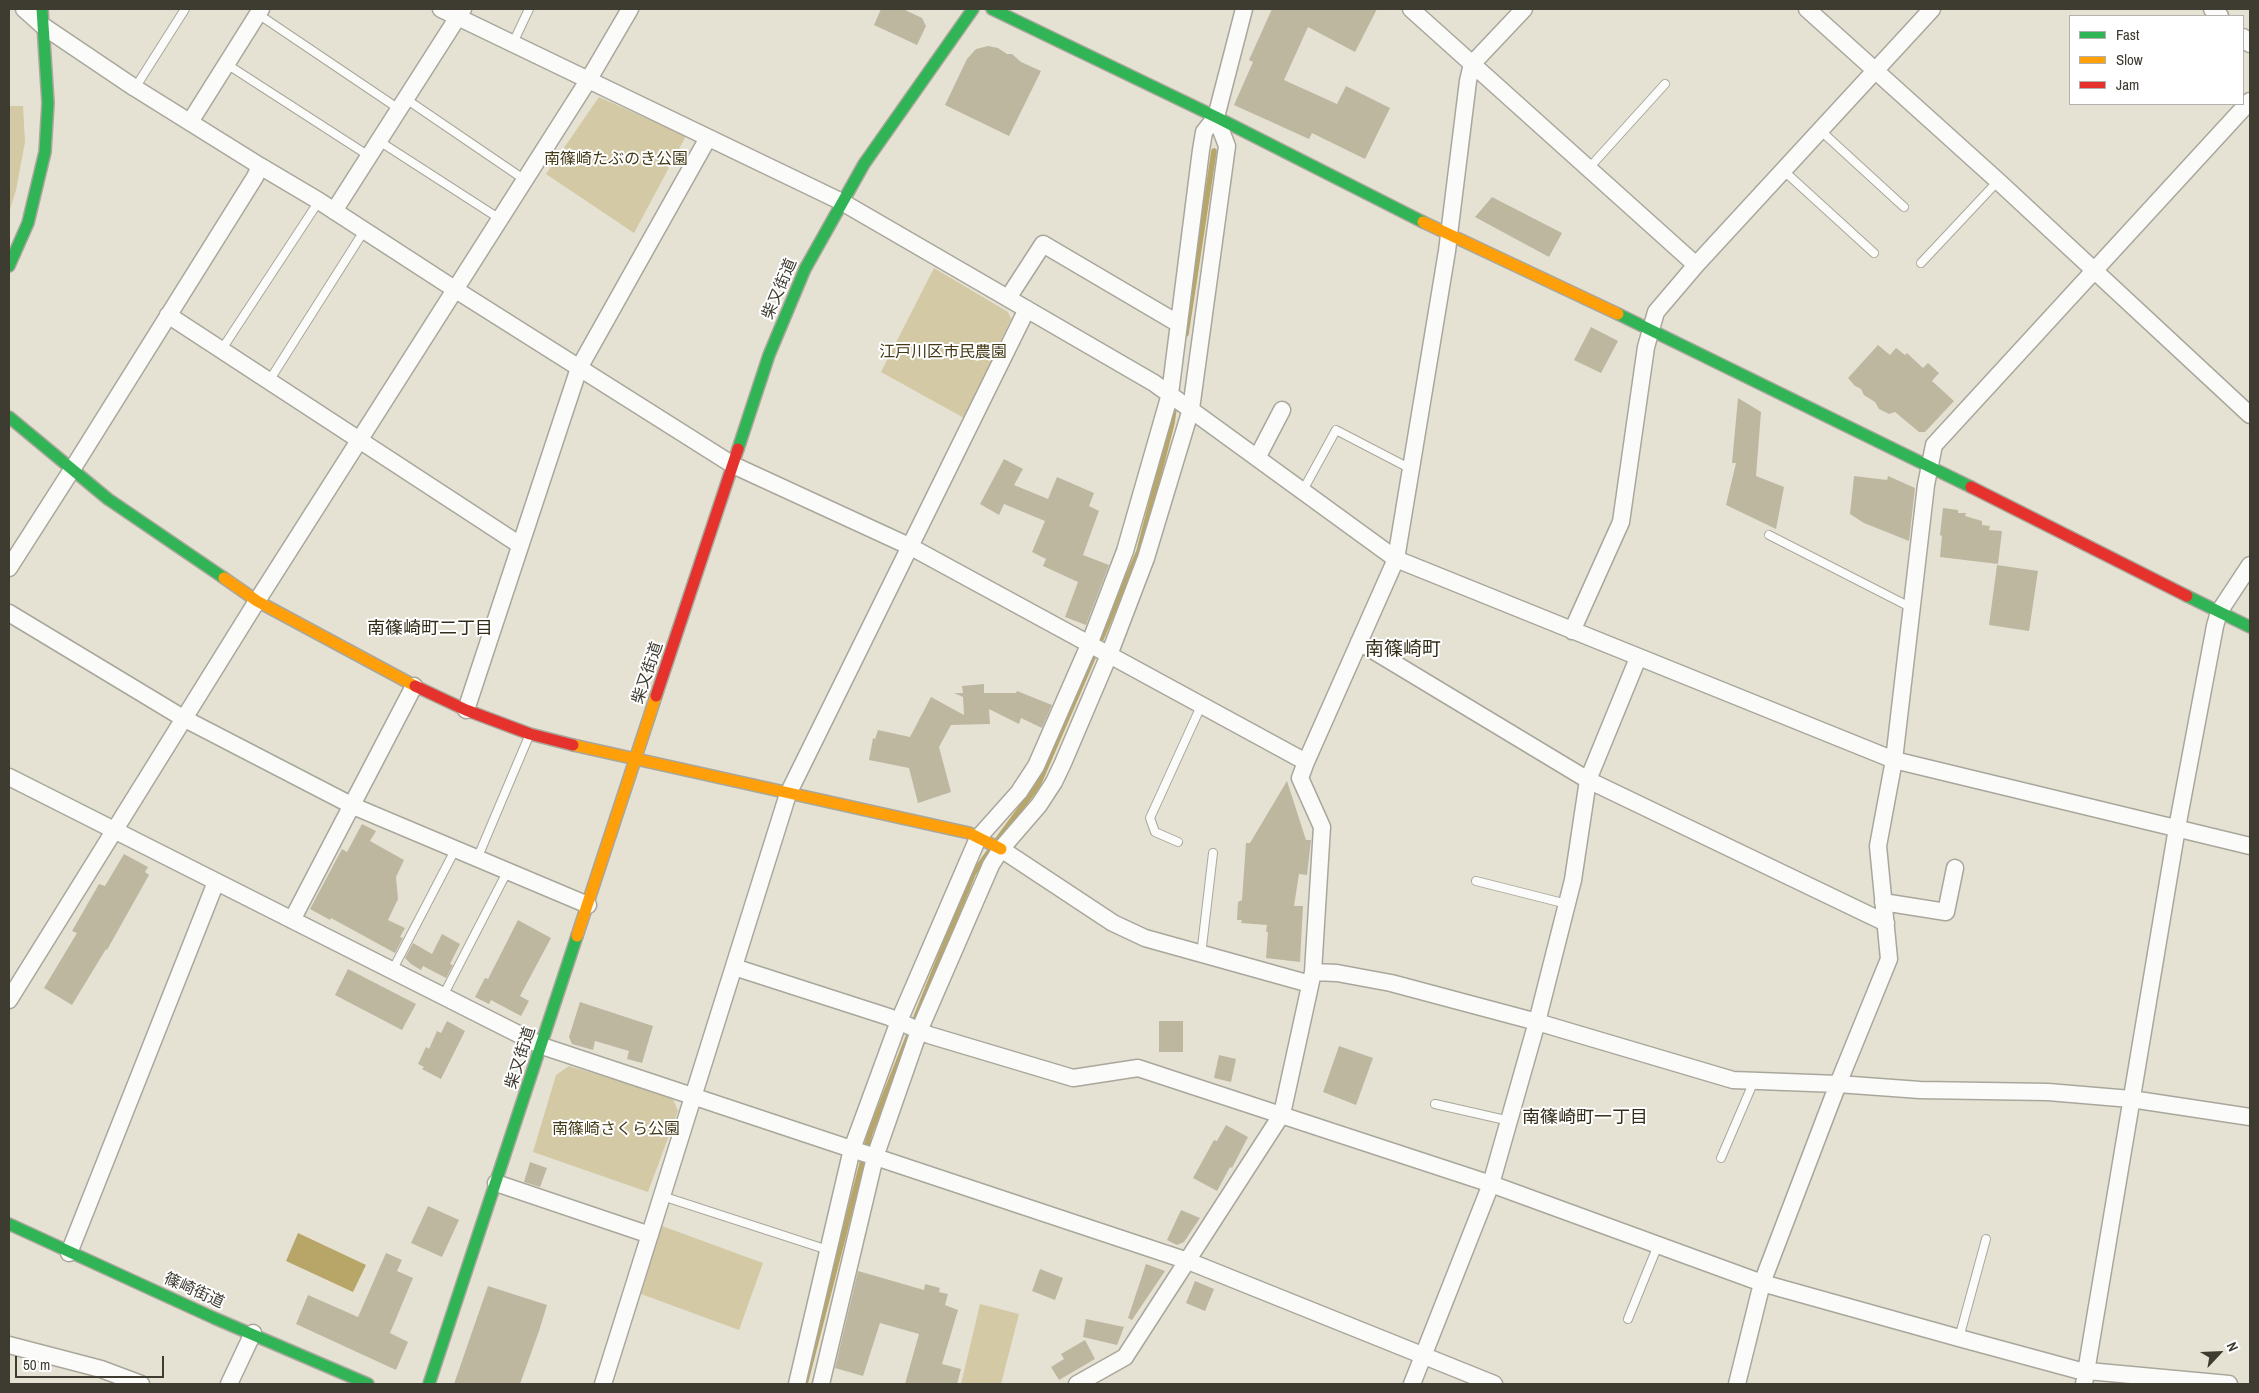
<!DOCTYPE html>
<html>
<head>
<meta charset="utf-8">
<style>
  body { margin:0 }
  #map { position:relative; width:2259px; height:1393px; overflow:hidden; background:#e5e2d4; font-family:"Archivo Narrow",sans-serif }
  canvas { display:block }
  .frame { position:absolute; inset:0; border:10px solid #3e3b31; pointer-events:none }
  .legend { position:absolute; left:2069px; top:15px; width:175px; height:90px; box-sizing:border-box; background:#fff; border:1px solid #b2b1ad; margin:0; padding:6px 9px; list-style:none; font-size:15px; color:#3e3b31 }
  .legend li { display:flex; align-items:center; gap:10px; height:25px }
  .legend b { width:25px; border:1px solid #b2b1ad }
  .north { position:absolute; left:2194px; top:1328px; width:50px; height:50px; -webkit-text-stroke:4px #fff; paint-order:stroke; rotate:65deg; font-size:14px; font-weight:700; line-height:20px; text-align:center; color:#3e3b31 }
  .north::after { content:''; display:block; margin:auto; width:18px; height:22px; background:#3e3b31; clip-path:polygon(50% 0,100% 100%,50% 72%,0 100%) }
  .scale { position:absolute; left:15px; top:1356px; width:149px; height:22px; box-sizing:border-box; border:2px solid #3e3b31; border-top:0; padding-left:6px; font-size:15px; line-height:18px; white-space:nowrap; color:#3e3b31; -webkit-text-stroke:4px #fff; paint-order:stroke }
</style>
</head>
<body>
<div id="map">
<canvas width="2259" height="1393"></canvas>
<div class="frame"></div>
<ul class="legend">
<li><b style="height:6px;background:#30b455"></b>Fast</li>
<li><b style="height:6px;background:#ff9f0a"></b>Slow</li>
<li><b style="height:6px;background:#e5322d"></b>Jam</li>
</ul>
<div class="north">N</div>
<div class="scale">50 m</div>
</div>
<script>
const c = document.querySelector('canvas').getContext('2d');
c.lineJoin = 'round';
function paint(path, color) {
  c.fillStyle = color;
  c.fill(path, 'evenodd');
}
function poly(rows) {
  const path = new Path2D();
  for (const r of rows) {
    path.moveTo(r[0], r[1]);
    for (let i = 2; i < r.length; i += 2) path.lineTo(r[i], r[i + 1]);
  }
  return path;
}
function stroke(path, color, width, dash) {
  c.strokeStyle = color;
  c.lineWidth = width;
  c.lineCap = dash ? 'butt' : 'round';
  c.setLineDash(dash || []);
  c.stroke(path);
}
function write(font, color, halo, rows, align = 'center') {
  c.font = font + ' "Archivo Narrow","Noto Sans JP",sans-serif';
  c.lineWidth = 4;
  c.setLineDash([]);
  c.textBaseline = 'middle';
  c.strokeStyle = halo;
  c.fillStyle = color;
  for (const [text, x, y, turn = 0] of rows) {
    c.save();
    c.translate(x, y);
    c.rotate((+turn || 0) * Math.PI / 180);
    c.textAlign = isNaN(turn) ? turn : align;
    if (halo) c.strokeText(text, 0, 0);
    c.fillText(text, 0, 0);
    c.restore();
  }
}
const green = poly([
  [599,97,686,136,634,233,546,174],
  [9,106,23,106,25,142,16,190,9,213],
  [934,268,1008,312,1011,319,964,418,881,372],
  [569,1066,672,1097,678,1111,648,1192,533,1152,556,1075],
  [662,1226,763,1263,739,1330,641,1294],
  [980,1304,1019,1314,1001,1384,961,1384]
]);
const water = poly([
  [298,1233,366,1265,353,1292,286,1261]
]);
const stream = poly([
  [1186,334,1214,151],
  [996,842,1038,785,1139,551,1172,423,1175,402],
  [805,1384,870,1133,973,874,991,849]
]);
const building = poly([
  [881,9,903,9,922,18,926,26,917,45,874,25],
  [1272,9,1377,9,1355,52,1308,27,1284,80,1337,104,1346,86,1390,108,1365,159,1312,133,1309,139,1234,105,1253,62,1249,60],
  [988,46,998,48,1007,54,1012,54,1021,62,1041,71,1009,136,945,105,967,59,976,49],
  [1492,197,1562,233,1549,257,1475,217],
  [1591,327,1618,341,1601,373,1574,360],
  [1878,345,1890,355,1896,348,1905,355,1907,353,1923,368,1928,363,1939,373,1932,381,1954,401,1925,432,1919,432,1895,412,1889,414,1879,409,1875,402,1864,395,1861,389,1855,386,1848,378],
  [1738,398,1761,412,1756,476,1784,487,1776,529,1726,505,1736,463,1732,463],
  [1004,459,1023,469,1014,485,1048,499,1057,477,1094,493,1089,506,1099,511,1083,555,1109,565,1086,625,1065,617,1078,582,1043,566,1046,559,1032,552,1045,521,1004,504,999,515,980,504],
  [1854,476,1887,480,1888,476,1915,488,1909,541,1864,523,1850,514],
  [1943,508,1958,510,1958,513,1966,513,1965,516,1982,521,1982,525,1990,526,1989,530,2002,531,1998,564,1940,557,1942,536,1940,535],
  [1997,565,2038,571,2029,631,1989,625],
  [984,684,984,693,1016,693,1017,691,1052,705,1042,728,1021,718,1019,724,989,709,990,724,951,725,939,747,951,792,918,803,909,768,869,760,873,738,875,739,878,730,910,737,931,697,964,715,963,697,954,693,963,693,962,686],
  [1287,781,1306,840,1311,840,1307,875,1299,874,1294,906,1303,906,1300,962,1266,958,1268,932,1266,932,1267,925,1241,923,1242,920,1237,920,1238,902,1242,900,1246,843,1250,843],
  [362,824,376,831,370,841,404,860,396,877,398,899,388,920,405,928,400,937,403,938,395,953,331,918,330,920,310,909,342,849,347,852],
  [124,854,148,867,145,872,149,875,107,950,106,949,72,1005,44,988,77,933,72,931,99,884,105,886],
  [518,920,551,938,520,996,529,1001,521,1016,491,1000,489,1004,475,997,485,978,488,979],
  [442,934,460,944,450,964,453,965,446,978,423,966,421,970,411,964,405,958,413,943,432,954],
  [348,969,416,1004,402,1030,335,995],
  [580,1002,653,1026,642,1063,627,1059,629,1051,595,1041,593,1050,572,1044,569,1037],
  [447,1021,465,1031,441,1079,422,1069,424,1067,418,1064,426,1047,429,1049,437,1031,441,1033],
  [1159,1021,1183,1021,1183,1052,1159,1052],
  [1339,1046,1373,1058,1356,1105,1323,1092],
  [1219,1055,1236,1059,1231,1082,1214,1078],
  [1226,1125,1248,1137,1232,1168,1230,1167,1217,1191,1193,1178,1214,1140,1217,1141],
  [530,1162,547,1168,540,1187,524,1182],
  [428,1206,459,1220,442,1257,411,1243],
  [1181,1210,1200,1218,1184,1242,1177,1245,1167,1240],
  [386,1253,402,1260,397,1271,413,1278,390,1333,408,1342,396,1370,296,1324,308,1295,358,1317],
  [1146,1264,1165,1271,1132,1320,1128,1318],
  [1040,1269,1063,1278,1055,1300,1032,1291],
  [858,1271,924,1290,925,1284,940,1288,939,1292,948,1294,945,1305,958,1310,942,1364,961,1369,957,1384,905,1384,919,1334,880,1323,863,1376,835,1368],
  [1195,1281,1214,1289,1205,1311,1186,1303],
  [488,1286,547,1305,539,1331,520,1384,454,1384],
  [1086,1319,1124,1327,1117,1345,1083,1337],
  [1085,1340,1095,1359,1059,1380,1051,1367,1064,1359,1061,1354]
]);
const lane = poly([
  [258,14,399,109],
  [513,43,529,9],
  [225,63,369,156],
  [135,88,185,9],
  [406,99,525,180],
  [1821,131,1904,207],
  [379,141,500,219],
  [1589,168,1665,84],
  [1784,171,1874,253],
  [1921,263,1998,181],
  [222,349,319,201],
  [269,381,364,231],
  [1302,492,1336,430,1411,469],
  [1769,535,1912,608],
  [1178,842,1155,832,1150,818,1201,706],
  [477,859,529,736],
  [1476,881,1567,904],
  [1201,955,1213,853],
  [392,971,455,850],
  [443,996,507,872],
  [1435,1104,1510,1121],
  [1721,1158,1754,1081],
  [662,1196,828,1250],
  [1628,1319,1658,1245],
  [1959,1338,1986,1239]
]);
const street = poly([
  [24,9,43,26,135,88,260,166,319,201,456,290,733,465,911,547,1306,762],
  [441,9,842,202,1154,383,1396,559,1894,760,2250,846],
  [1411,9,1696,265],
  [1807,9,1998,181,2250,415],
  [2212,9,2220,16],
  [2243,37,2250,44],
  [1216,117,1244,9],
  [190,122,261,9],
  [334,211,463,9],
  [1008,298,1043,244,1179,324],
  [168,315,520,545],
  [1257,458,1282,410],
  [9,568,73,468,255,177,260,166],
  [9,613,183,718,353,806,588,905],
  [1572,631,1621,522,1646,347,1656,312,1696,265,1932,9],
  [1359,642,1588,780,1886,923],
  [466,710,579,368,708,138],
  [9,777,542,1046,1188,1261,1494,1384],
  [1001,849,1113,923,1145,938,1310,984],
  [1883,902,1946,912,1955,868],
  [292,920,414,686],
  [734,967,889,1017,929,1035,1073,1078,1138,1068,1491,1184,1762,1283,1959,1338,2077,1370,2229,1384],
  [1313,972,1337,973,1391,983,1537,1022,1733,1080,1838,1084,1920,1090,2048,1092,2131,1099,2250,1117],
  [9,1000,257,601,589,79,630,9],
  [496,1183,650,1235],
  [69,1253,216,882],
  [9,1345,101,1369,141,1384],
  [229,1384,253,1333],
  [603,1384,788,794,1027,309],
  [797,1384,852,1149,899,1021,978,838,1019,792,1036,766,1089,645,1125,551,1170,394,1201,150,1204,132,1216,117,1227,146,1191,409,1146,558,1109,655,1063,763,1054,782,1039,805,1001,849,991,865,919,1031,875,1157,821,1384],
  [1077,1384,1125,1357,1282,1114,1313,972,1322,827,1300,778,1306,762,1396,559,1447,251,1468,81,1472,64,1524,9],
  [1412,1384,1491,1184,1537,1022,1573,880,1588,780,1638,658],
  [1737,1384,1762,1283,1838,1084,1889,959,1878,846,1894,760,1926,485,1934,445,2250,101],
  [2084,1384,2177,828,2215,626,2219,612,2250,565]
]);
const fast = poly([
  [992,9,1216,117,1423,222],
  [9,266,28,223,45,152,48,103,42,9],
  [1618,314,1971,487],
  [9,417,108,499,224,578],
  [738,449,769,355,805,269,864,164,973,9],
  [2187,596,2250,627],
  [9,1224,214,1318,368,1384],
  [429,1384,577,936]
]);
const slow = poly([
  [1423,222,1618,314],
  [224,578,257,601,415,686],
  [573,745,969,833,1001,849],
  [577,936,656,696]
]);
const jam = poly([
  [1971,487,2187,596],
  [415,686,466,710,530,734,573,745],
  [656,696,738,449]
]);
const parkNames = [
  ["南篠崎たぶのき公園",616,160],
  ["江戸川区市民農園",943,353],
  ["南篠崎さくら公園",616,1130]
];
const streetNames = [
  ["柴又街道",780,289,-67],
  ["柴又街道",648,673,-71],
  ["柴又街道",521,1058,-72],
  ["篠崎街道",194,1291,24]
];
const neighbourhoodNames = [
  ["南篠崎町二丁目",430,629],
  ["南篠崎町一丁目",1585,1118]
];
const quarterNames = [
  ["南篠崎町",1403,650]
];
paint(green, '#d3c9a5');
paint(water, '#b7a668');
stroke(stream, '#b7a668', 5.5);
paint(building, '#bdb7a0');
stroke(lane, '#a9a79c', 10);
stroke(street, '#a9a79c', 19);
stroke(fast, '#a9a79c', 14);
stroke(slow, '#a9a79c', 14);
stroke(jam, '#a9a79c', 14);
stroke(lane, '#fbfbf9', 8);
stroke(street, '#fbfbf9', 16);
stroke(fast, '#30b455', 11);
stroke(slow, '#ff9f0a', 11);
stroke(jam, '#e5322d', 11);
write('16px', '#443a16', '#fff', parkNames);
write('16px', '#3e3b31', '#fff', streetNames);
write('18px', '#322c17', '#fff', neighbourhoodNames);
write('19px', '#322c17', '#fff', quarterNames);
</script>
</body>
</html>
